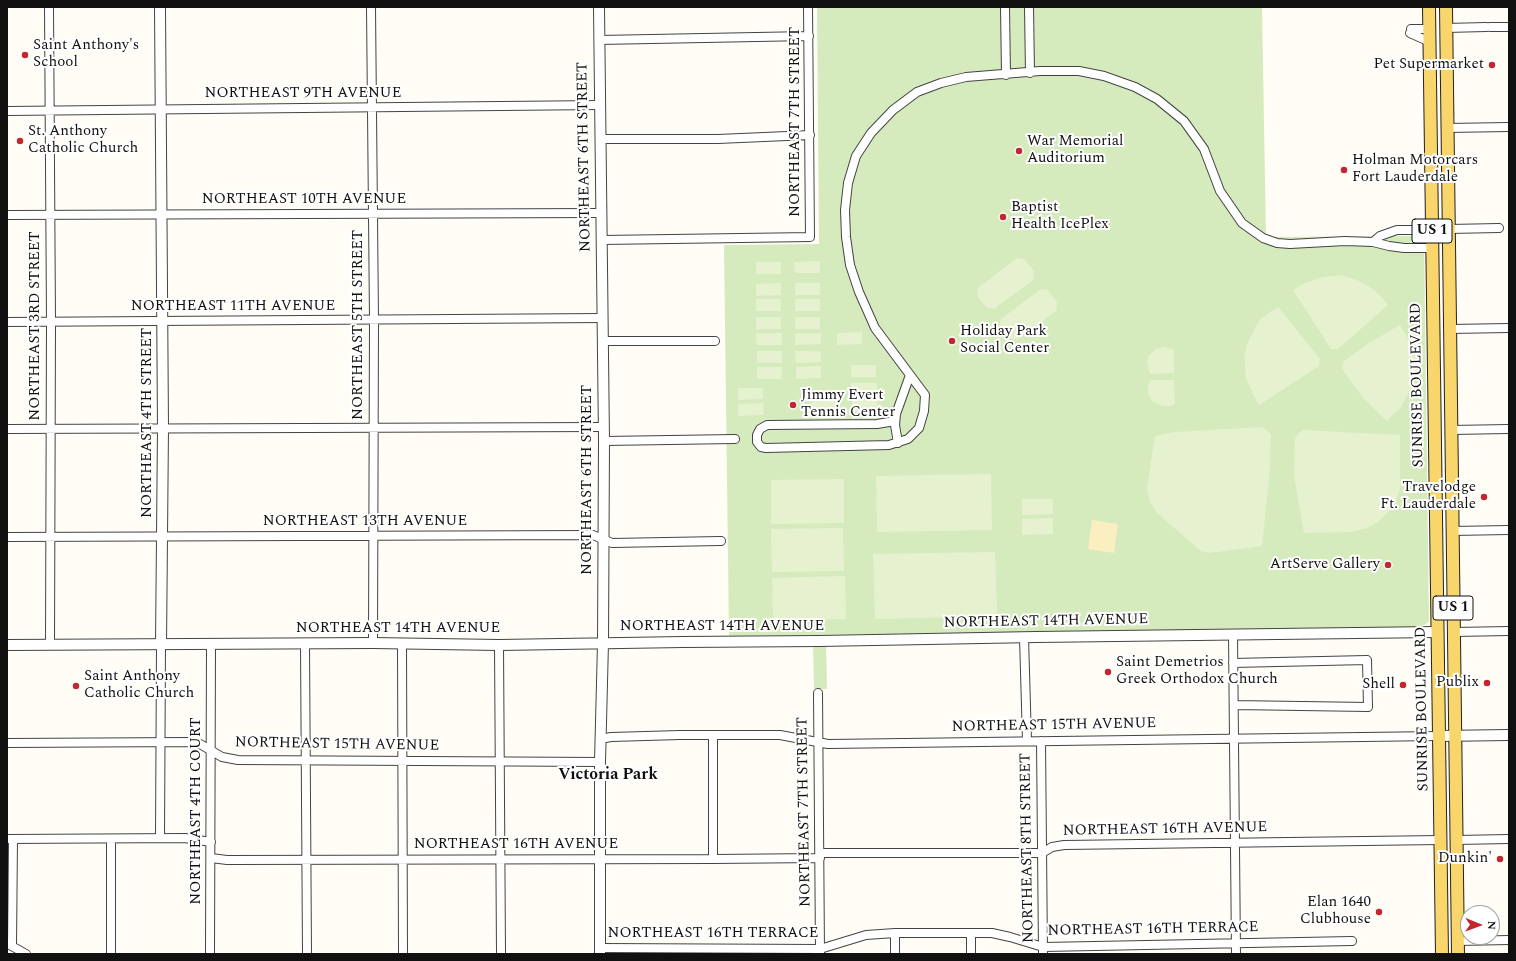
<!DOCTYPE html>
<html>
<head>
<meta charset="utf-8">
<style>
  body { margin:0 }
  #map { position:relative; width:1516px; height:961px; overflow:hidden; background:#fffdf5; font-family:Spectral,serif }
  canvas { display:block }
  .frame { position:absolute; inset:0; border:8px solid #111; pointer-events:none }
  .north { position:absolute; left:1460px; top:905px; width:40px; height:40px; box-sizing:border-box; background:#fff; border:1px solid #a0a0a0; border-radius:50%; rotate:91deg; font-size:11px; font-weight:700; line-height:16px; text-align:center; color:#111 }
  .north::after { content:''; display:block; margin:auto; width:14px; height:18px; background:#c4262e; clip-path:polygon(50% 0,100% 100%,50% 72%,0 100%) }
</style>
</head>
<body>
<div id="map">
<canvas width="1516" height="961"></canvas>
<div class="frame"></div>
<div class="north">N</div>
</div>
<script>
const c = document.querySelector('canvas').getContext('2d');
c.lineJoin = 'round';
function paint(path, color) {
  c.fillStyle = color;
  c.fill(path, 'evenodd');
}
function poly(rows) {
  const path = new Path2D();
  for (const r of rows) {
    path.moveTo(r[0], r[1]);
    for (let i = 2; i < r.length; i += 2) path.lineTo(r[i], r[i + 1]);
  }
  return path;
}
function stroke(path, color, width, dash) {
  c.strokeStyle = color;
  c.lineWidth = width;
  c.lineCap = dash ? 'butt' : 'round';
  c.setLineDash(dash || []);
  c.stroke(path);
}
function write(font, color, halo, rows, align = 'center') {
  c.font = font + ' Spectral,serif';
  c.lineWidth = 4;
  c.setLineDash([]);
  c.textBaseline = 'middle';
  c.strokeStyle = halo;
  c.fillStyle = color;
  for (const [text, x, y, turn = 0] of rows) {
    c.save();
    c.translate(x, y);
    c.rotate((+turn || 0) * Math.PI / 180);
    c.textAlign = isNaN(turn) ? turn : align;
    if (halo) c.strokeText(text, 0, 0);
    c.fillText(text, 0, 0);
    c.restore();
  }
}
const green = poly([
  [817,7,1262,7,1266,237,1424,236,1429,622,1418,628,729,636,724,245,819,244],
  [813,644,826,644,827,689,814,689]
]);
const sand = poly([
  [1092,520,1118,524,1114,553,1088,549]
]);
const pitch = poly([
  [1018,258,1025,260,1034,271,1033,280,994,309,986,307,978,297,977,293,978,288,1013,261],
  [820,261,820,273,795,273,794,262],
  [756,262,781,262,781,274,756,274],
  [1341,275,1357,280,1368,286,1380,295,1388,305,1338,349,1331,349,1293,290,1305,283,1323,277],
  [781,283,781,295,756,296,756,284],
  [795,283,820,283,820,295,795,295],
  [1041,289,1048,290,1057,302,1056,311,1017,340,1009,338,1001,328,1000,323,1001,319],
  [756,299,781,299,781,311,756,311],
  [795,299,820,299,820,311,795,311],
  [1278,307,1320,359,1319,366,1259,405,1253,394,1246,378,1244,355,1249,340,1260,319],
  [756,317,781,317,781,329,756,329],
  [795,317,820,317,820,329,795,329],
  [1400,325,1406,335,1414,353,1415,370,1412,385,1401,407,1387,421,1364,399,1342,369,1343,362,1366,345],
  [862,332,862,344,837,345,837,333],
  [756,333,782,333,782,345,757,345],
  [795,333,821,333,821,344,795,345],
  [1164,347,1174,350,1174,373,1150,374,1147,362,1149,355,1156,349],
  [757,351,782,351,782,363,757,363],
  [795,351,821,351,821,362,796,363],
  [851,365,876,365,876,377,851,377],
  [821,366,821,378,796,379,796,367],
  [757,367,782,367,782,379,757,379],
  [1151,380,1174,380,1175,404,1170,406,1163,406,1152,401,1148,393,1148,386],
  [851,383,877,383,877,394,851,395],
  [738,388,763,388,763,399,738,400],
  [838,397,838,409,812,410,812,398],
  [877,399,877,411,852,412,852,400],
  [763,403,764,415,738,416,738,404],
  [1263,427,1271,434,1270,467,1262,546,1209,553,1201,551,1157,513,1150,501,1147,489,1155,436,1175,432],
  [1302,430,1400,435,1400,489,1396,500,1389,511,1378,522,1367,528,1351,532,1304,533,1294,475,1295,438],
  [991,474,992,530,877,532,876,476],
  [844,479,844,523,771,524,771,480],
  [1022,499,1053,499,1053,514,1022,515],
  [1053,518,1053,534,1022,535,1022,519],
  [843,528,844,571,772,572,771,529],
  [995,552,997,616,875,619,873,554],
  [845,576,846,619,773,621,772,578]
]);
const minor = poly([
  [49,7,51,322,50,645],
  [371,7,374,320,373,643],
  [1005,7,1006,75],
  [1029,7,1030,73],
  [1490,27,1509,27],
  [1446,28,1486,27],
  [1411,29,1430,29],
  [1410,33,1430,42],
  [599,40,809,36],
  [7,111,600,105],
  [1447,128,1509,127],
  [601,139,718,139,810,135],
  [7,215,601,213],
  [1449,229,1499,228],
  [602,240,810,237,808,7],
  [1373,242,1380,236,1397,230,1432,230],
  [7,322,603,318],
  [1450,329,1509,328],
  [603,341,715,341],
  [895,421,877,424,767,425,760,429,757,435,757,442,761,447,766,448,889,445,908,439,919,428,924,411,925,395,875,328,859,292,850,265,846,237,845,210,848,183,856,156,871,133,893,110,917,92,941,83,966,77,1040,71,1079,71,1104,76,1135,87,1157,99,1184,121,1204,149,1220,191,1242,223,1263,238,1277,243,1290,244,1345,241,1373,242,1389,246,1404,248,1432,248],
  [7,429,604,427],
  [1451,430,1509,429],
  [604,441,735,439],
  [898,443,895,425,896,414,910,375],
  [1452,531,1509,530],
  [7,537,593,535,612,543,721,541],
  [1454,632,1509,631],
  [1233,634,1236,954],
  [1024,637,1027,741],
  [402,643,403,954],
  [305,644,307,954],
  [499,645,501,954],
  [1233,663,1367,660,1368,707,1234,705],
  [818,693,820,953],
  [713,735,713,859],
  [600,739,611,737,680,735,780,735,828,744,1439,736],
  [1041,741,1043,954],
  [7,743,187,742,200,744,222,757,238,760,600,762],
  [160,838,161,645],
  [7,839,185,838,211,842],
  [111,839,111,954],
  [1456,840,1509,839],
  [820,853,1042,853,1052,847,1064,845,1440,840],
  [211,858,227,860,713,859,820,858],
  [1458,941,1509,940],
  [8,944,26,954],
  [12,946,13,839],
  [600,948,820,949,866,935,895,933,992,933,1010,937,1043,947,1352,941],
  [210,954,211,645],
  [895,954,895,933],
  [971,954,971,933]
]);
const tertiary = poly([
  [160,7,163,428,161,645],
  [599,7,604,441,603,643,600,762,600,954],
  [7,645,373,643,499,645,683,642,819,641,1036,637,1437,632],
  [1439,736,1509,735]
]);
const primary = poly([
  [1429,7,1442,954],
  [1446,7,1458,954]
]);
const markers = [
  [25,55,4,"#c4262e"],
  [1492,65,4,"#c4262e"],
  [20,141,4,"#c4262e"],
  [1019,151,4,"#c4262e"],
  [1344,170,4,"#c4262e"],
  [1003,217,4,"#c4262e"],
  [952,341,4,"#c4262e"],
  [793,405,4,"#c4262e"],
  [1484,497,4,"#c4262e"],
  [1388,565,4,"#c4262e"],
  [1108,672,4,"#c4262e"],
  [1487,683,4,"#c4262e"],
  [1403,685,4,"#c4262e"],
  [76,686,4,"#c4262e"],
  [1500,859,4,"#c4262e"],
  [1379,912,4,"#c4262e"]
];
const shields = [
  [1432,231,40],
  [1453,608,40]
];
const shieldNames = [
  ["US 1",1432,231],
  ["US 1",1453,608]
];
const poiNames = [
  ["Saint Anthony's",33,46],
  ["School",33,63],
  ["Pet Supermarket",1484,65,"right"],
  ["St. Anthony",28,132],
  ["Catholic Church",28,149],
  ["War Memorial",1027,142],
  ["Auditorium",1027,159],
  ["Holman Motorcars",1352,161],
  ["Fort Lauderdale",1352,178],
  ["Baptist",1011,208],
  ["Health IcePlex",1011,225],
  ["Holiday Park",960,332],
  ["Social Center",960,349],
  ["Jimmy Evert",801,396],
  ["Tennis Center",801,413],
  ["Travelodge",1476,488,"right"],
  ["Ft. Lauderdale",1476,505,"right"],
  ["ArtServe Gallery",1380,565,"right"],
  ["Saint Demetrios",1116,663],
  ["Greek Orthodox Church",1116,680],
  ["Saint Anthony",84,677],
  ["Catholic Church",84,694],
  ["Publix",1479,683,"right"],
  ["Shell",1395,685,"right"],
  ["Dunkin'",1492,859,"right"],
  ["Elan 1640",1371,903,"right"],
  ["Clubhouse",1371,920,"right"]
];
const streetNames = [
  ["NORTHEAST 9TH AVENUE",303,94],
  ["NORTHEAST 7TH STREET",796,122,-90],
  ["NORTHEAST 6TH STREET",585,157,-91],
  ["NORTHEAST 10TH AVENUE",304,200],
  ["NORTHEAST 11TH AVENUE",233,307],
  ["NORTHEAST 5TH STREET",359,325,-90],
  ["NORTHEAST 3RD STREET",36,326,-90],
  ["SUNRISE BOULEVARD",1418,385,-91],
  ["NORTHEAST 4TH STREET",148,423,-90],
  ["NORTHEAST 6TH STREET",588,480,-90],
  ["NORTHEAST 13TH AVENUE",365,522],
  ["NORTHEAST 14TH AVENUE",1046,622,-1],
  ["NORTHEAST 14TH AVENUE",722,627],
  ["NORTHEAST 14TH AVENUE",398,629],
  ["SUNRISE BOULEVARD",1423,709,-91],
  ["NORTHEAST 15TH AVENUE",1054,726,-1],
  ["NORTHEAST 15TH AVENUE",337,745,1],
  ["NORTHEAST 4TH COURT",197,811,-90],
  ["NORTHEAST 7TH STREET",805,812,-91],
  ["NORTHEAST 16TH AVENUE",1165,830,-1],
  ["NORTHEAST 16TH AVENUE",516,845],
  ["NORTHEAST 8TH STREET",1028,848,-91],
  ["NORTHEAST 16TH TERRACE",1153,930,-1],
  ["NORTHEAST 16TH TERRACE",713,934]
];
const neighbourhoodNames = [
  ["Victoria Park",608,776]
];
paint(green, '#d5ebbd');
paint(sand, '#fbeec1');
paint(pitch, '#e6f2cf');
stroke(minor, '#444', 10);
stroke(tertiary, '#444', 12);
stroke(primary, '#222', 14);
stroke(minor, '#fff', 8);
stroke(tertiary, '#fff', 10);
stroke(primary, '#f9d66b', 12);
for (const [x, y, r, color] of markers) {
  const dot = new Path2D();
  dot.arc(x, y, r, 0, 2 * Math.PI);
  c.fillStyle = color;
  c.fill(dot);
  stroke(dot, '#fff', 1.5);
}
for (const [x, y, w] of shields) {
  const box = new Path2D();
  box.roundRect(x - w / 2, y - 12, w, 24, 3);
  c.fillStyle = '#fff';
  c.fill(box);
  stroke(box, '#111', 1);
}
write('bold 14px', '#111', null, shieldNames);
write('15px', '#111', '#fff', poiNames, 'left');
write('15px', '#111', '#fff', streetNames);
write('bold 16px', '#111', '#fff', neighbourhoodNames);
</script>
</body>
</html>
